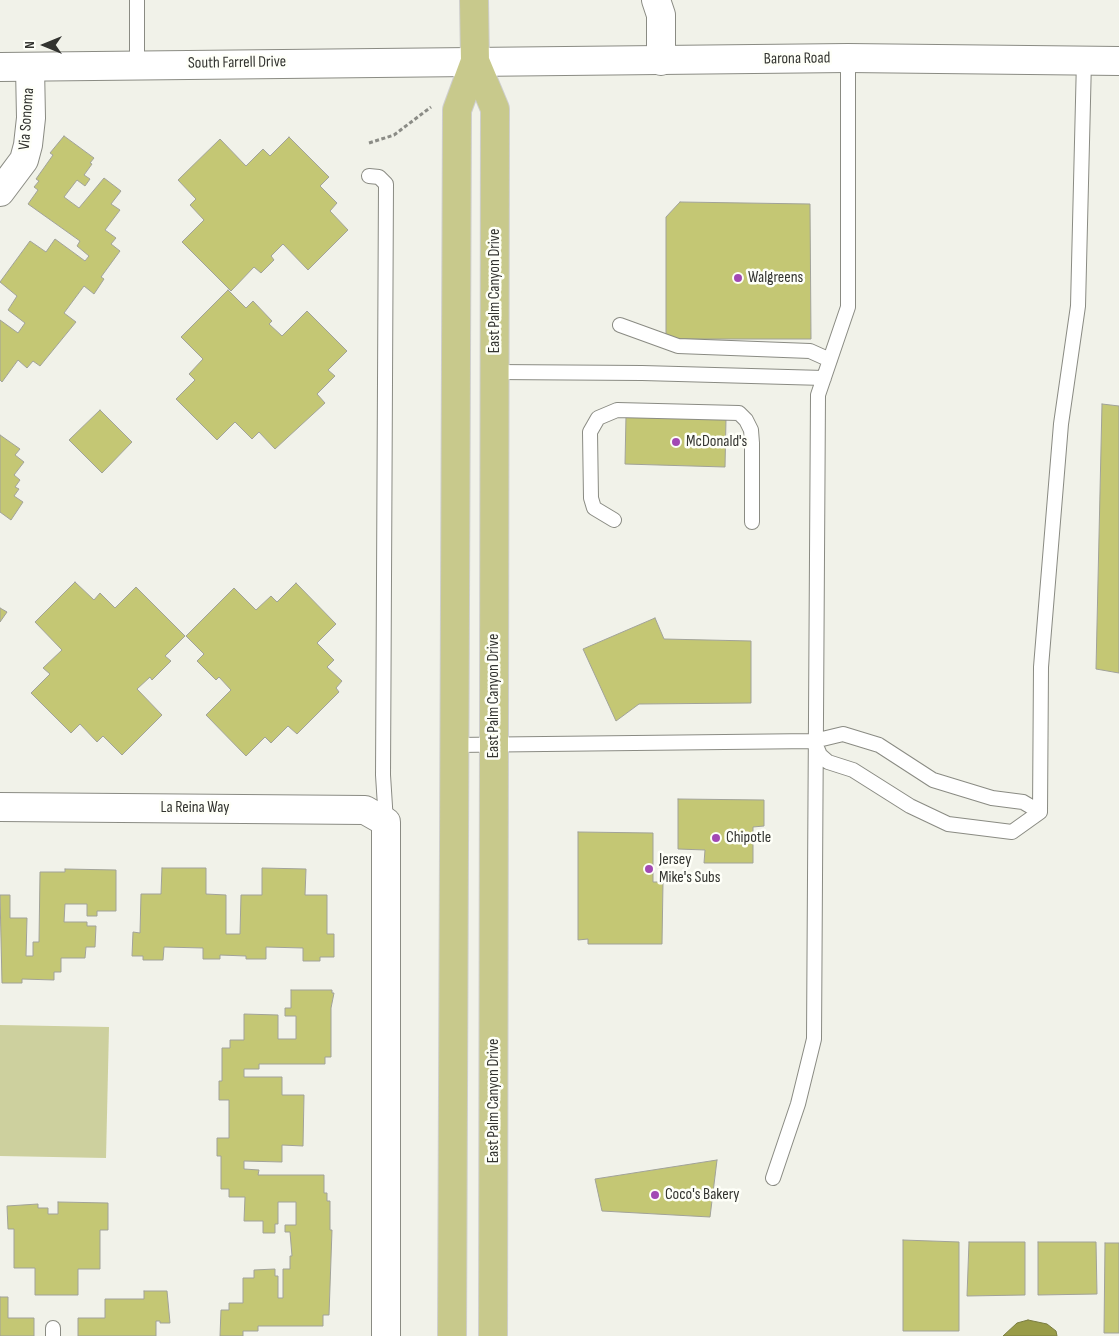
<!DOCTYPE html>
<html>
<head>
<meta charset="utf-8">
<style>
  body { margin:0 }
  #map { position:relative; width:1119px; height:1336px; overflow:hidden; background:#f1f2e9; font-family:"Sofia Sans Condensed",sans-serif }
  canvas { display:block }
  .north { position:absolute; left:20px; top:20px; width:50px; height:50px; -webkit-text-stroke:4px #fefff8; paint-order:stroke; rotate:270deg; font-size:14px; font-weight:700; line-height:20px; text-align:center; color:#333430 }
  .north::after { content:''; display:block; margin:auto; width:18px; height:22px; background:#333430; clip-path:polygon(50% 0,100% 100%,50% 72%,0 100%) }
</style>
</head>
<body>
<div id="map">
<canvas width="1119" height="1336"></canvas>
<div class="north">N</div>
</div>
<script>
const c = document.querySelector('canvas').getContext('2d');
c.lineJoin = 'round';
function paint(path, color) {
  c.fillStyle = color;
  c.fill(path, 'evenodd');
}
function poly(rows) {
  const path = new Path2D();
  for (const r of rows) {
    path.moveTo(r[0], r[1]);
    for (let i = 2; i < r.length; i += 2) path.lineTo(r[i], r[i + 1]);
  }
  return path;
}
function stroke(path, color, width, dash) {
  c.strokeStyle = color;
  c.lineWidth = width;
  c.lineCap = dash ? 'butt' : 'round';
  c.setLineDash(dash || []);
  c.stroke(path);
}
function write(font, color, halo, rows, align = 'center') {
  c.font = font + ' "Sofia Sans Condensed",sans-serif';
  c.lineWidth = 5;
  c.setLineDash([]);
  c.textBaseline = 'middle';
  c.strokeStyle = halo;
  c.fillStyle = color;
  for (const [text, x, y, turn = 0] of rows) {
    c.save();
    c.translate(x, y);
    c.rotate((+turn || 0) * Math.PI / 180);
    c.textAlign = isNaN(turn) ? turn : align;
    if (halo) c.strokeText(text, 0, 0);
    c.fillText(text, 0, 0);
    c.restore();
  }
}
const green = poly([
  [0,1025,109,1027,106,1158,0,1156]
]);
const water = poly([
  [1028,1320,1047,1324,1056,1331,1057,1336,1003,1336,1017,1323,1028,1320]
]);
const building = poly([
  [64,136,94,158,90,163,92,164,84,175,90,179,85,186,77,180,64,197,79,208,104,178,121,191,111,204,120,210,105,230,116,238,111,244,120,251,101,277,104,279,94,294,84,286,64,313,76,322,40,366,33,361,27,368,18,360,2,382,0,380,0,320,18,333,25,323,8,310,17,296,0,282,30,241,46,252,55,239,85,261,89,256,77,246,80,241,28,204,38,190,34,187,39,181,36,179,53,155,50,153,64,136],
  [289,137,329,177,320,186,337,203,330,211,348,230,308,270,283,244,271,256,274,260,261,273,254,267,231,291,182,242,204,220,190,205,196,199,178,180,220,139,246,166,263,149,270,156,289,137],
  [680,202,810,204,811,339,666,339,666,217,680,202],
  [228,290,246,308,253,301,272,321,269,324,282,336,307,311,347,351,328,370,335,376,317,394,325,403,275,449,259,432,252,439,235,422,217,440,176,399,195,380,189,374,203,359,181,337,228,290],
  [1102,404,1119,406,1119,673,1096,669,1102,404],
  [100,410,132,442,102,473,69,440,100,410],
  [626,416,726,419,725,467,625,464,626,416],
  [0,435,20,449,15,455,24,462,14,475,20,480,15,487,19,489,14,496,23,502,11,520,0,512,0,435],
  [75,582,94,600,100,593,115,608,136,587,185,636,165,656,171,661,152,680,150,677,137,689,162,715,122,755,103,736,97,742,80,724,71,733,31,693,50,674,43,668,62,650,35,622,75,582],
  [296,583,336,624,317,643,334,660,327,667,342,681,336,688,339,692,297,734,288,726,271,743,265,737,246,756,206,715,231,690,219,677,216,680,197,661,204,654,186,636,234,588,256,610,271,596,277,602,296,583],
  [0,608,7,612,0,622,0,608],
  [655,618,664,639,751,641,751,703,639,704,616,721,583,649,655,618],
  [678,799,764,800,764,826,753,827,753,863,704,863,705,850,678,849,678,799],
  [578,832,653,833,653,882,663,882,662,944,588,944,588,939,578,940,578,832],
  [162,868,206,868,206,894,226,895,226,934,240,934,241,895,262,895,262,868,306,869,305,895,327,895,327,934,334,934,334,957,320,957,320,961,303,961,303,948,266,947,266,959,246,959,246,956,220,955,220,959,203,959,203,948,164,947,163,960,143,960,143,956,132,956,133,932,140,933,141,894,161,894,162,868],
  [65,869,116,870,116,911,97,911,97,916,87,916,87,904,65,904,64,922,87,922,87,926,96,926,95,947,86,947,85,958,61,958,61,972,54,972,54,980,22,979,22,983,2,983,0,895,10,895,10,918,27,918,26,956,33,956,33,942,39,942,40,872,65,872,65,869],
  [291,990,332,990,332,993,334,993,331,1008,331,1057,325,1057,325,1064,259,1064,259,1069,244,1069,244,1077,282,1077,282,1095,304,1095,303,1146,282,1145,282,1162,244,1161,244,1169,259,1170,258,1175,324,1175,324,1193,327,1193,327,1201,330,1201,330,1230,332,1230,329,1315,323,1315,323,1326,258,1326,258,1331,243,1331,243,1336,220,1336,221,1310,229,1310,229,1303,243,1303,243,1278,254,1278,254,1270,275,1269,275,1276,278,1276,278,1298,283,1298,283,1269,290,1269,290,1256,292,1256,290,1232,285,1232,285,1225,296,1225,296,1202,278,1202,278,1224,275,1224,275,1233,263,1233,263,1221,244,1221,245,1197,229,1197,229,1189,221,1189,221,1156,217,1156,217,1138,229,1138,229,1100,219,1100,219,1081,222,1081,222,1048,230,1048,230,1040,244,1040,244,1014,278,1015,278,1039,296,1039,296,1016,285,1016,285,1008,291,1008,291,990],
  [717,1160,710,1217,602,1211,595,1179,717,1160],
  [58,1202,108,1203,108,1230,100,1230,100,1269,78,1269,78,1295,35,1295,35,1268,14,1268,14,1229,8,1229,7,1206,38,1204,38,1208,48,1208,48,1214,58,1214,58,1202],
  [903,1240,959,1242,959,1331,903,1331,903,1240],
  [969,1242,1025,1242,1025,1295,967,1296,969,1242],
  [1038,1242,1096,1242,1097,1294,1038,1295,1038,1242],
  [1105,1243,1119,1243,1119,1333,1104,1333,1105,1243],
  [144,1291,167,1291,170,1323,160,1323,160,1321,156,1321,156,1336,78,1336,78,1318,105,1318,105,1299,144,1299,144,1291],
  [0,1297,8,1297,8,1318,34,1318,34,1336,0,1336,0,1297]
]);
const path = poly([
  [369,143,394,135,431,107]
]);
const service = poly([
  [137,64,137,0],
  [369,176,379,177,386,184,383,775,386,822],
  [620,325,678,346,810,351,830,360],
  [495,372,642,373,824,378],
  [614,520,594,508,591,498,590,432,598,418,617,410,739,413,746,420,751,430,752,443,752,522],
  [814,741,820,755,828,762,853,770,910,806,948,824,1012,832,1040,812],
  [455,745,814,741,843,734,879,745,933,780,992,798,1023,802,1040,812],
  [1040,812,1041,667,1061,424,1078,306,1084,60],
  [773,1178,798,1104,814,1039,818,395,848,307,848,58],
  [53,1336,53,1328]
]);
const minor = poly([
  [656,0,661,15,661,61],
  [0,192,24,160,28,145,31,118,30,67],
  [0,807,365,810,386,822,386,1336]
]);
const tertiary = poly([
  [0,67,848,58,1119,61]
]);
const primary = poly([
  [475,61,495,109,493,1336],
  [452,1336,457,110,475,61,474,0]
]);
const markers = [
  [738,278,5,"#a249b4"],
  [676,442,5,"#a249b4"],
  [716,838,5,"#a249b4"],
  [649,869,5,"#a249b4"],
  [655,1195,5,"#a249b4"]
];
const streetNames = [
  ["Barona Road",797,59,-1],
  ["South Farrell Drive",237,63,-1],
  ["Via Sonoma",27,119,-86],
  ["East Palm Canyon Drive",495,291,-90],
  ["East Palm Canyon Drive",494,696,-90],
  ["La Reina Way",195,808],
  ["East Palm Canyon Drive",494,1101,-90]
];
const poiNames = [
  ["Walgreens",748,278],
  ["McDonald's",686,442],
  ["Chipotle",726,838],
  ["Jersey",659,860],
  ["Mike's Subs",659,878],
  ["Coco's Bakery",665,1195]
];
paint(green, '#cdd09e');
paint(water, '#999c48');
stroke(water, '#7a7d41', 1);
paint(building, '#c4c774');
stroke(building, '#a1a299', 1);
stroke(service, '#8a8b83', 16);
stroke(minor, '#8a8b83', 30);
stroke(tertiary, '#8a8b83', 30);
stroke(primary, '#cececd', 30);
stroke(path, '#8b8c86', 3, [4, 2.5]);
stroke(service, '#fff', 14);
stroke(minor, '#fff', 28);
stroke(tertiary, '#fff', 28);
stroke(primary, '#c8c98c', 28);
for (const [x, y, r, color] of markers) {
  const dot = new Path2D();
  dot.arc(x, y, r, 0, 2 * Math.PI);
  c.fillStyle = color;
  c.fill(dot);
  stroke(dot, '#fefff8', 2);
}
write('16px', '#333430', '#fefff8', streetNames);
write('16px', '#333430', '#fefff8', poiNames, 'left');
</script>
</body>
</html>
